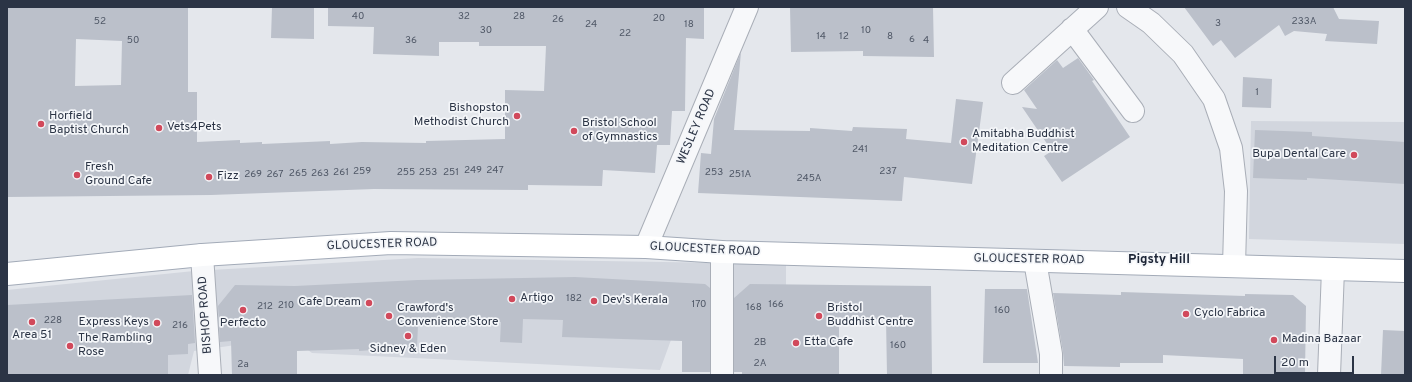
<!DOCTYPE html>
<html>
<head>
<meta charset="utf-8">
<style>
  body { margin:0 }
  #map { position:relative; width:1412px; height:382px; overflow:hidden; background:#e4e7ec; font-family:Overpass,sans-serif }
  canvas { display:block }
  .frame { position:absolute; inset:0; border:8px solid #2b3445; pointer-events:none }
  .scale { position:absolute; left:1274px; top:356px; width:80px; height:18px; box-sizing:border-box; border:2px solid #2b3445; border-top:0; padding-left:5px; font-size:12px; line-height:14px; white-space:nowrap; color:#2b3445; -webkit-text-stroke:3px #f4f6f9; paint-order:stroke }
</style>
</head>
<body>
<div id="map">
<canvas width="1412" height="382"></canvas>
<div class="frame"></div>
<div class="scale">20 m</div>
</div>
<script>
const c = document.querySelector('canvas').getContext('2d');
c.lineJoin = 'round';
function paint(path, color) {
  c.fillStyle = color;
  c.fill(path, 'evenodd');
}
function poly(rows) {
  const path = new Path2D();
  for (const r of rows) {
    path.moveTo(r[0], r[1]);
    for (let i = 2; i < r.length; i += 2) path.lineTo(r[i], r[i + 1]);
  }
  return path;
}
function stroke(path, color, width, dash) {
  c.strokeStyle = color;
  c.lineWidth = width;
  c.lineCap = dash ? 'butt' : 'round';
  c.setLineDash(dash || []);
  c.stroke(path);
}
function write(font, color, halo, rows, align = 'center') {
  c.font = font + ' Overpass,sans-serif';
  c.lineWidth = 3.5;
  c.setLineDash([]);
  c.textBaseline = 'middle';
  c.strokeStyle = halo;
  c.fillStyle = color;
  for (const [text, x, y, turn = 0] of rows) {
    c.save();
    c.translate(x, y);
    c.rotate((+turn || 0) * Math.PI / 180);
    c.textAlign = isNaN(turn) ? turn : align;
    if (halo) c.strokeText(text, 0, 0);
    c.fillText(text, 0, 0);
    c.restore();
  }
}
const built = poly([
  [1251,121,1405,122,1405,244,1249,239],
  [418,258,786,264,786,325,731,326,675,329,660,370,312,353,291,337,194,351,188,375,7,375,7,290,194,271]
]);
const building = poly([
  [7,7,188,7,188,92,197,92,197,142,240,140,240,143,262,142,262,144,330,141,330,144,362,142,426,143,426,141,505,139,505,90,544,91,546,46,479,46,479,42,439,42,439,56,373,54,374,27,328,26,328,7,704,7,704,39,686,38,685,111,672,111,670,145,657,145,655,173,603,170,602,186,528,185,528,190,374,189,211,195,7,197],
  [76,39,122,41,121,85,75,86],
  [272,7,314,7,314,39,271,38],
  [790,7,933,7,934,57,863,56,863,51,791,52],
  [1184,7,1333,7,1339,19,1379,21,1377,44,1325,41,1327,34,1294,31,1285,36,1279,25,1235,58,1221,40,1213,46],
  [741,52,734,130,810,131,810,128,852,131,853,127,907,129,906,139,951,143,956,99,983,102,972,184,904,177,902,201,698,193,701,153,711,154,714,119],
  [1078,58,1094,80,1092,81,1130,137,1062,182,1044,156,1052,151,1022,107,1037,109,1024,90,1057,60,1063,68],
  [1243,77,1272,79,1271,108,1242,107],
  [1255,130,1312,132,1312,136,1405,142,1405,184,1307,178,1307,180,1253,178],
  [575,277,705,284,710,288,710,372,682,372,682,341,562,337,563,320,523,319,522,343,500,342,501,322,418,325,417,347,359,351,359,349,297,351,297,375,232,375,231,341,220,342,218,306,235,285,295,286,418,280],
  [750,284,931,286,932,375,887,375,886,319,839,320,839,375,742,375,742,372,734,372,734,298],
  [985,289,1027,289,1038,363,983,363],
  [1121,292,1245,296,1245,294,1293,295,1306,306,1305,375,1243,375,1243,359,1163,355,1163,363,1120,363,1120,367,1064,366,1063,352,1053,293,1121,295],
  [192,295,195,343,188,344,188,354,168,355,168,375,7,375,7,305],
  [1383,330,1405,331,1405,375,1381,375]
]);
const minor = poly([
  [1128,7,1151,23,1183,54,1214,99,1231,148,1236,191,1234,266],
  [1072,29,1133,111],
  [1013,83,1097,7],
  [646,247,747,7],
  [722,252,722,375],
  [202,255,210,375],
  [1035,261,1051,354,1051,375],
  [1329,375,1333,269]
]);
const major = poly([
  [7,274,202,255,391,243,646,247,722,252,1405,271]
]);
const markers = [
  [517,116,4,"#d1495b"],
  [41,124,4,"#d1495b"],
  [159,128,4,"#d1495b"],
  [574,131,4,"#d1495b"],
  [964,142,4,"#d1495b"],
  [1354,155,4,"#d1495b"],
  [77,175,4,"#d1495b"],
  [209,177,4,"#d1495b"],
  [512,299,4,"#d1495b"],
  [594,301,4,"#d1495b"],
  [369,303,4,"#d1495b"],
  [243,310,4,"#d1495b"],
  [1186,314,4,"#d1495b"],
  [389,316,4,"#d1495b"],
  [819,316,4,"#d1495b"],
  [32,322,4,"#d1495b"],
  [157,323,4,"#d1495b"],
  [408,336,4,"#d1495b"],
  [1274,340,4,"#d1495b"],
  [796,343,4,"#d1495b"],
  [70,346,4,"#d1495b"]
];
const numberNames = [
  ["40",358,17],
  ["32",464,17],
  ["28",519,17],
  ["20",659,19],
  ["26",558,20],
  ["52",100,22],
  ["233A",1304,22],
  ["3",1218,24],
  ["24",591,25],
  ["18",689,25],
  ["30",486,31],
  ["10",866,31],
  ["22",625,34],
  ["14",821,37],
  ["12",844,37],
  ["8",890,37],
  ["6",912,40],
  ["50",133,41],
  ["36",411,41],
  ["4",926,41],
  ["1",1257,93],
  ["241",860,150],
  ["249",473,171],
  ["247",495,171],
  ["259",362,172],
  ["237",888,172],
  ["261",341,173],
  ["255",406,173],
  ["253",428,173],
  ["251",451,173],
  ["253",714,173],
  ["265",298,174],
  ["263",320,174],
  ["269",253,175],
  ["267",275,175],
  ["251A",740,175],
  ["245A",809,179],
  ["182",574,299],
  ["170",699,305],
  ["166",776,305],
  ["210",286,306],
  ["212",265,307],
  ["168",754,308],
  ["160",1002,311],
  ["228",53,321],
  ["216",180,326],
  ["2B",760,343],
  ["160",898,346],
  ["2A",760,364],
  ["2a",243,365]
];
const poiNames = [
  ["Bishopston",509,109,"right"],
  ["Methodist Church",509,123,"right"],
  ["Horfield",49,117],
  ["Baptist Church",49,131],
  ["Bristol School",582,124],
  ["of Gymnastics",582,138],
  ["Vets4Pets",167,128],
  ["Amitabha Buddhist",972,135],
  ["Meditation Centre",972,149],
  ["Bupa Dental Care",1346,155,"right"],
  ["Fresh",85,168],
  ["Ground Cafe",85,182],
  ["Fizz",217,177],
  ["Artigo",520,299],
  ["Dev's Kerala",602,301],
  ["Cafe Dream",361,303,"right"],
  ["Crawford's",397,309],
  ["Convenience Store",397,323],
  ["Bristol",827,309],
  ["Buddhist Centre",827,323],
  ["Cyclo Fabrica",1194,314],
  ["Express Keys",149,323,"right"],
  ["Perfecto",243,324,"center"],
  ["Area 51",32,336,"center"],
  ["The Rambling",78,339],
  ["Rose",78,353],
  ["Madina Bazaar",1282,340],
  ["Etta Cafe",804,343],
  ["Sidney & Eden",408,350,"center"]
];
const streetNames = [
  ["WESLEY ROAD",697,127,-67],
  ["GLOUCESTER ROAD",382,245,-2],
  ["GLOUCESTER ROAD",705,250,3],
  ["GLOUCESTER ROAD",1029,260,1],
  ["BISHOP ROAD",206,315,-94]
];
const neighbourhoodNames = [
  ["Pigsty Hill",1159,260]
];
paint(built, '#d2d6de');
paint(building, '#bbc0ca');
stroke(minor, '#a9aeb7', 24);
stroke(major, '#a3abb8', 24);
stroke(minor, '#f7f8fa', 22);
stroke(major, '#fff', 22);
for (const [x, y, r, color] of markers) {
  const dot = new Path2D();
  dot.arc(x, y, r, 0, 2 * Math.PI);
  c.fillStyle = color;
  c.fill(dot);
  stroke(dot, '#f4f6f9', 1.5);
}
write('10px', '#4f5766', null, numberNames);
write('12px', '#2b3445', '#f4f6f9', poiNames, 'left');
write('12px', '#2b3445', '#f4f6f9', streetNames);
write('bold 13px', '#1d2536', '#f4f6f9', neighbourhoodNames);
</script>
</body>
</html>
